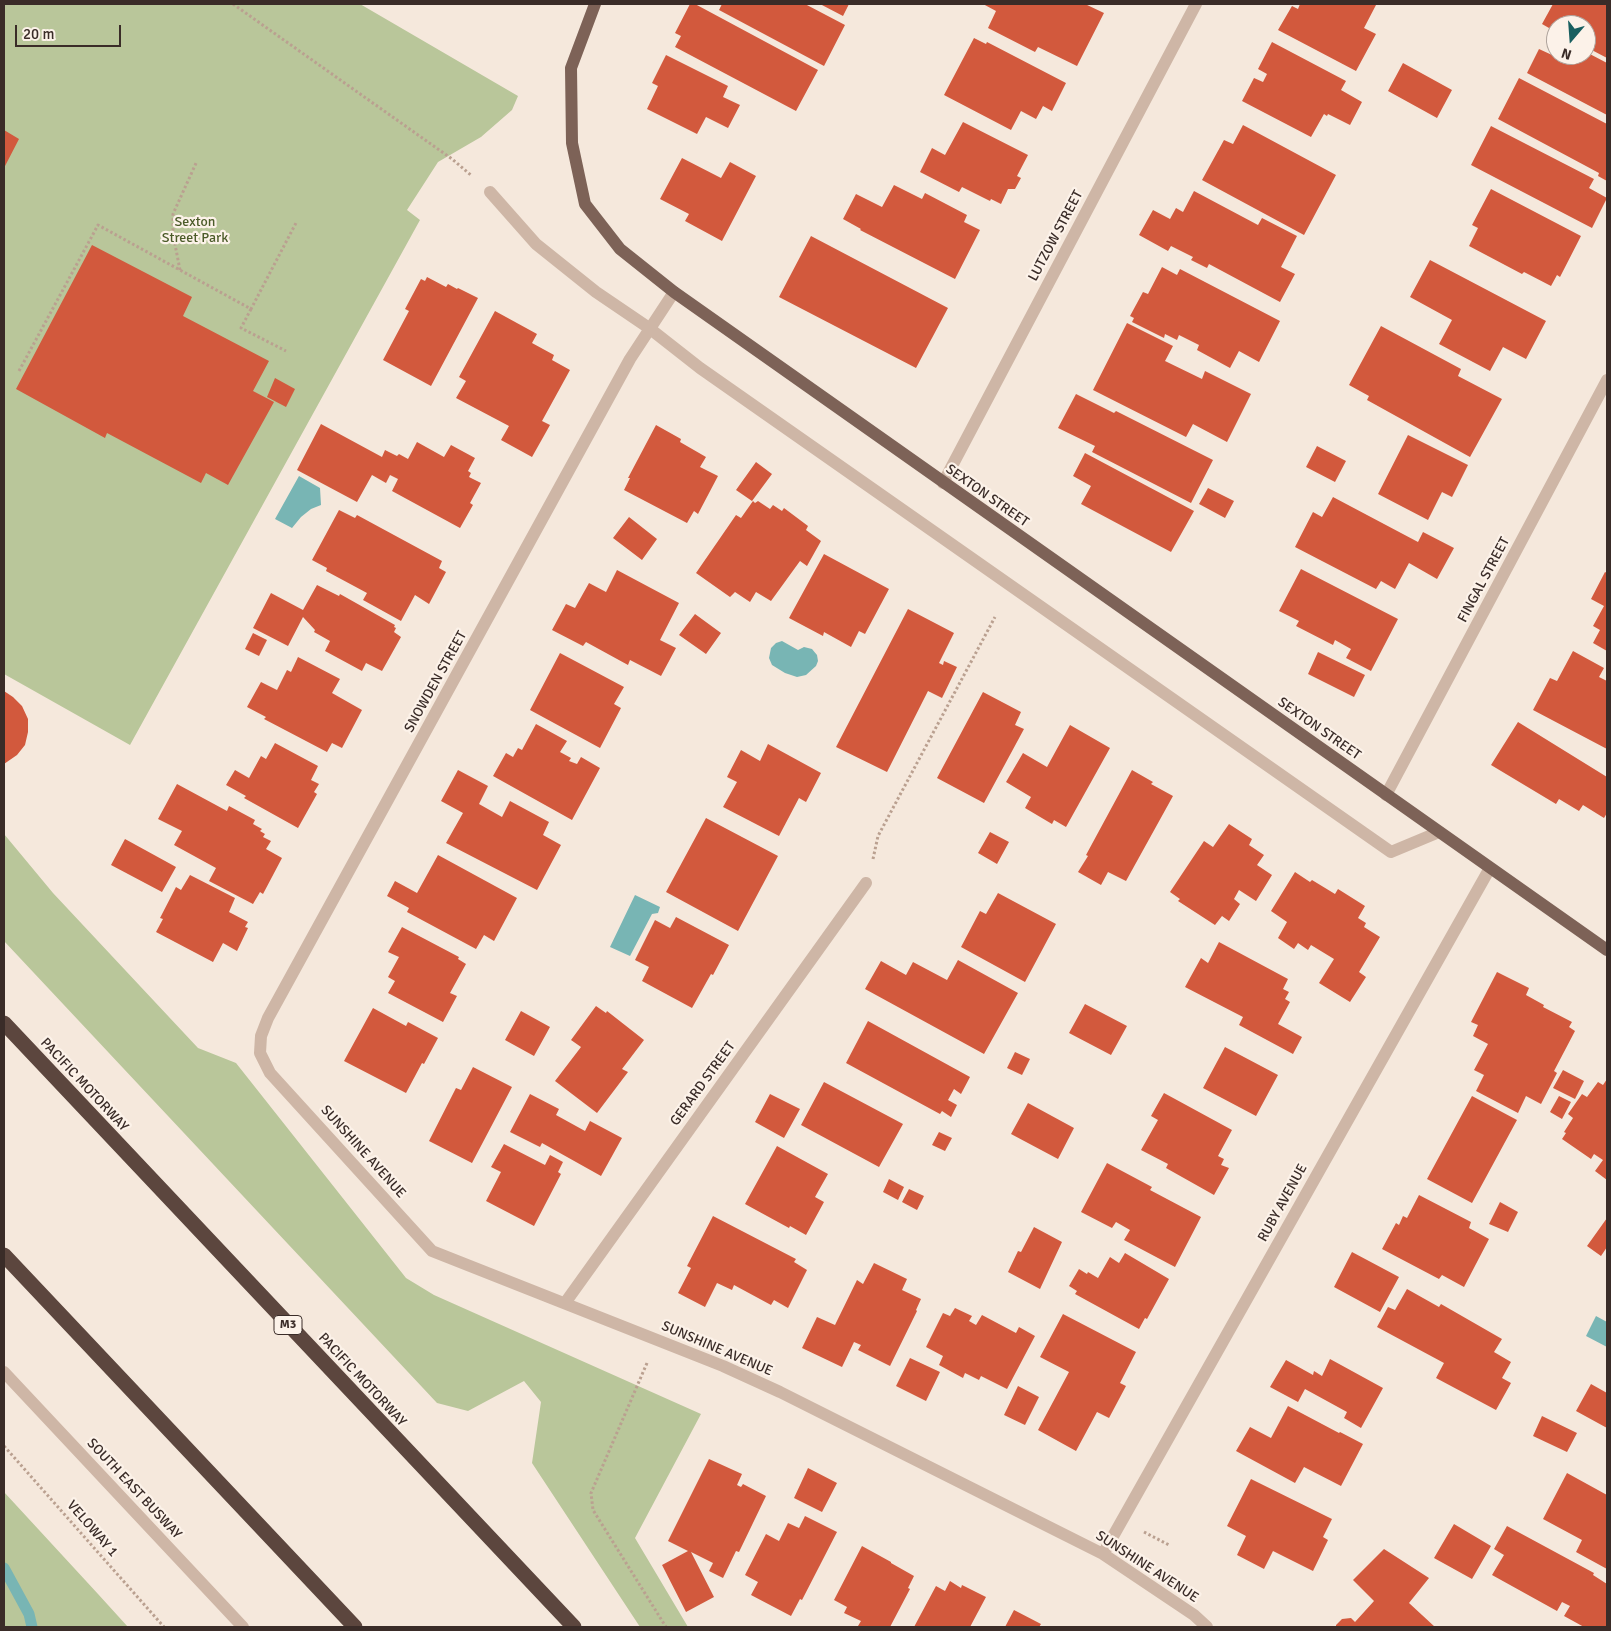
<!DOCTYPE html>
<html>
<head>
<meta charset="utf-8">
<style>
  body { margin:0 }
  #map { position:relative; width:1611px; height:1631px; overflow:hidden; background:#f5e8dc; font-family:Signika,sans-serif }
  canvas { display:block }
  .frame { position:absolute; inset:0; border:5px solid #3a2c28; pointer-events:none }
  .north { position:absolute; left:1546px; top:15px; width:50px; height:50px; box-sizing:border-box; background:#fcf2e9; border:1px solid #aea39c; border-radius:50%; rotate:198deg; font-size:14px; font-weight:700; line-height:20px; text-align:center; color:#3a2c28 }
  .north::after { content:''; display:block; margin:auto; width:18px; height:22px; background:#195f60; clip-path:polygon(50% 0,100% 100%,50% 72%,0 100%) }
  .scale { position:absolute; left:15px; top:25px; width:106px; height:22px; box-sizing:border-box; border:2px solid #3a2c28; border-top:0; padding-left:6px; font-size:15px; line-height:18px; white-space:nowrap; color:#3a2c28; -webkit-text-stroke:4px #fcf2e9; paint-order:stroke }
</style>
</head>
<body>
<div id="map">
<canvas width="1611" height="1631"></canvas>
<div class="frame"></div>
<div class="north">N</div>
<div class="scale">20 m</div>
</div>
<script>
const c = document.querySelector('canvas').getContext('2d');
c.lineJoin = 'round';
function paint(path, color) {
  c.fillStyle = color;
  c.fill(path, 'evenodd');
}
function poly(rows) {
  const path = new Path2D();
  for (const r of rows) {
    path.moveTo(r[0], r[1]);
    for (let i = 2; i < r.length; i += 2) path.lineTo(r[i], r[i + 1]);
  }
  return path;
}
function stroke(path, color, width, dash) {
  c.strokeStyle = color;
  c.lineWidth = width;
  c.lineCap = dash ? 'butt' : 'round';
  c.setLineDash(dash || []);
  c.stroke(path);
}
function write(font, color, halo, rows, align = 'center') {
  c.font = font + ' Signika,sans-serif';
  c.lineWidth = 4.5;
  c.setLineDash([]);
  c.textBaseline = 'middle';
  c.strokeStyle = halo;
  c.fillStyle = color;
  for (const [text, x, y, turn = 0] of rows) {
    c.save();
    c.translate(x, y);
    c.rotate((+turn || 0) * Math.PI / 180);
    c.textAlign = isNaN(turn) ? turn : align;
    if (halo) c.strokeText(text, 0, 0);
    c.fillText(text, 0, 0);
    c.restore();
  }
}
const green = poly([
  [4,4,360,4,518,96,512,110,481,137,438,162,407,210,420,220,130,745,4,674],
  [4,834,53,893,198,1048,236,1063,406,1278,434,1295,701,1414,635,1538,688,1627,640,1627,532,1463,541,1402,524,1381,468,1411,437,1403,4,941],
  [4,1492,98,1594,128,1627,4,1627]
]);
const water = poly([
  [299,476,320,488,321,505,311,509,301,517,292,528,275,519],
  [782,641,798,650,804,647,812,649,817,655,818,661,816,666,806,675,797,677,785,673,772,665,769,658,771,648,776,643],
  [635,895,660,907,658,913,652,914,630,956,610,947],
  [1596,1316,1607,1322,1607,1347,1586,1336]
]);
const stream = poly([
  [4,1568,29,1614,32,1627]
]);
const building = poly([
  [690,4,695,4,818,70,796,111,675,47,681,36,675,33],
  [722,4,805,4,845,25,824,66,719,10],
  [820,4,849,4,843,16],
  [983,4,1085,4,1104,13,1077,66,1038,47,1035,52,988,28,996,11],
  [1300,4,1376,5,1364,28,1376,34,1356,71,1278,30,1292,6,1298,9],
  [1553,4,1607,4,1607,58,1586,47,1586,25,1556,25,1556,32,1542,24],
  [974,38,986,44,987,42,1066,83,1052,111,1043,106,1036,119,1021,111,1011,130,944,95],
  [1272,42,1346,81,1341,90,1362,102,1350,125,1328,114,1327,116,1324,114,1311,137,1242,101,1254,78,1263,82,1267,74,1258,69],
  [1556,48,1556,55,1586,55,1586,52,1607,63,1607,115,1527,73,1539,49,1552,55],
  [666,55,728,86,723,97,740,105,728,128,706,117,697,134,647,109,658,86,652,83],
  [1403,63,1452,90,1437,118,1388,91],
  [1519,78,1607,124,1607,181,1598,176,1599,173,1498,119],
  [963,122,1028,155,1017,176,1021,178,1015,189,1008,189,1001,204,991,199,990,201,962,187,959,192,920,172,932,148,945,155],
  [1243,125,1336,175,1304,235,1202,180,1224,140,1233,144],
  [1491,126,1594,179,1589,188,1607,198,1592,228,1471,165],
  [4,130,19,139,4,168],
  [682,158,721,178,730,162,756,176,722,241,685,221,689,214,660,199],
  [894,185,922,199,925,193,967,215,964,222,980,230,955,279,860,230,861,229,843,219,856,194,882,207],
  [1491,189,1581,236,1560,277,1557,275,1551,286,1524,272,1522,274,1469,246,1478,228,1472,225],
  [1194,191,1258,225,1262,218,1297,236,1281,267,1295,274,1280,302,1209,264,1207,268,1191,260,1193,257,1171,246,1168,251,1139,235,1153,210,1170,219,1176,208,1183,212],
  [811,236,948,308,916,368,779,297],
  [92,245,192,297,183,316,269,361,253,391,274,402,228,485,206,473,201,483,107,433,105,438,16,389],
  [1430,260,1546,321,1526,359,1503,347,1490,371,1439,344,1452,320,1410,297],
  [1162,267,1177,275,1180,269,1280,321,1259,362,1239,351,1230,368,1197,350,1199,345,1179,335,1177,340,1165,334,1164,338,1132,322,1134,318,1130,316,1143,292,1148,294],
  [427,277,446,287,448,284,457,289,458,288,478,298,431,386,383,360,409,311,405,309,421,279,425,281],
  [495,311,537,334,532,343,554,355,552,360,570,370,542,421,550,425,532,457,501,440,509,426,456,398,466,381,459,377],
  [1127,323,1173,346,1165,361,1202,379,1205,371,1251,394,1227,442,1193,424,1186,437,1093,390],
  [1381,326,1461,369,1458,376,1502,399,1470,457,1367,400,1369,396,1349,385],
  [275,378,295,389,286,407,267,397],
  [1076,394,1114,413,1116,411,1213,460,1191,503,1092,452,1095,446,1058,428],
  [321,424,382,457,385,450,397,456,399,454,408,459,417,442,444,457,451,445,475,458,468,471,471,473,469,477,481,483,470,503,473,505,460,528,392,491,398,479,390,475,386,483,372,475,357,502,297,470],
  [656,425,681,439,680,442,706,457,700,467,718,476,698,514,694,511,687,523,624,490,630,478,628,478],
  [1408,435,1468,465,1452,497,1442,492,1428,520,1378,494],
  [1317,446,1346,461,1335,482,1306,467],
  [1085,453,1194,511,1171,552,1081,504,1091,486,1073,476],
  [756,462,772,474,752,501,736,490],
  [1208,488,1234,501,1225,518,1199,504],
  [1333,497,1418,542,1423,532,1454,548,1437,579,1409,563,1395,589,1381,581,1376,589,1295,547,1313,512,1322,517],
  [753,501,755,503,758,501,770,509,773,505,782,511,784,508,808,526,806,530,821,541,807,566,800,561,771,601,756,592,750,602,735,592,730,597,696,573,736,515,741,518],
  [339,510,355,518,357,515,442,561,439,568,446,572,429,604,415,595,401,621,363,600,367,593,326,571,327,568,312,560],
  [629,517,657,539,642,560,613,538],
  [824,554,889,589,865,634,859,631,851,647,824,632,823,636,789,618],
  [1301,569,1398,619,1371,671,1346,658,1351,649,1335,640,1333,645,1296,626,1299,621,1279,611],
  [617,570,679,603,660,640,676,648,661,676,630,660,628,665,586,642,583,646,552,630,566,604,575,608,589,583,606,592],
  [1605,572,1607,573,1607,651,1593,643,1600,630,1593,626,1604,606,1591,599],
  [317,585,339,596,340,594,395,625,394,627,396,628,394,632,401,637,382,671,366,663,362,671,325,651,330,641,314,632,315,630,303,617,288,646,253,628,271,593,303,610],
  [908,609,954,633,939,663,943,665,944,661,957,667,942,698,928,691,887,772,836,747],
  [695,614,721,633,706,654,679,635],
  [253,633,267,640,259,656,245,649],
  [1573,651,1604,668,1599,677,1607,681,1607,749,1533,710,1550,678,1557,681],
  [1318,652,1365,675,1354,697,1308,674],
  [560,653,624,687,614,704,621,708,600,748,530,710],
  [298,657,340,679,332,693,362,710,342,748,332,743,327,752,264,719,266,717,247,707,261,682,277,690,287,670,291,672],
  [4,691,13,697,22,706,28,719,28,732,25,745,17,755,4,764],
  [983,692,1021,712,1015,725,1024,729,984,803,937,778],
  [1518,722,1607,777,1607,813,1604,818,1583,805,1579,811,1559,799,1556,804,1491,765],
  [536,724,567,741,560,752,571,758,569,761,577,764,581,757,600,768,572,820,493,776,506,753,513,757,518,748,522,750],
  [1070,725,1110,748,1066,827,1054,820,1052,824,1025,808,1031,797,1006,782,1023,753,1047,767],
  [275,743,318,766,311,780,319,784,314,792,317,794,298,828,244,798,246,796,226,785,235,770,249,778,261,756,266,759],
  [768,744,821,773,806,802,799,798,779,836,723,807,737,782,727,777,741,750,760,761],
  [458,770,488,786,479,804,502,817,510,801,549,822,543,835,561,845,537,890,446,843,463,813,441,801],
  [1132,770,1153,782,1151,784,1173,796,1126,881,1108,872,1101,885,1078,872,1088,856,1086,855],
  [177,784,227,811,229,806,255,820,253,824,262,829,260,831,265,834,263,837,271,841,266,849,282,858,263,894,260,892,253,904,209,881,216,868,174,845,182,831,158,819],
  [706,818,778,856,738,931,666,892],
  [1229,824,1252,839,1249,845,1264,855,1257,865,1272,875,1256,901,1239,890,1234,899,1240,904,1229,921,1222,916,1215,925,1178,901,1180,899,1170,892,1204,841,1213,847],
  [990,832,1009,842,997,864,978,853],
  [125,839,176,867,162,892,111,865],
  [438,855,517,898,494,941,484,935,476,949,407,912,409,908,387,896,395,881,417,893],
  [1295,872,1310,882,1312,880,1335,894,1338,889,1365,906,1358,918,1366,923,1364,927,1380,937,1359,972,1366,977,1350,1002,1319,983,1334,959,1311,945,1308,950,1298,943,1294,949,1278,938,1287,922,1271,911],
  [190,875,235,898,229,912,248,922,245,927,248,928,237,951,223,943,213,962,156,932,163,919,160,918,176,887,181,890],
  [998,893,1056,924,1025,982,961,947,980,911,986,914],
  [676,917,729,945,713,975,711,974,692,1008,642,981,649,967,635,960,655,920,670,928],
  [402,927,459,957,458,959,466,964,450,993,457,996,443,1022,388,993,395,981,388,977,399,957,388,952],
  [1219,942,1288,979,1283,989,1289,992,1285,999,1290,1002,1278,1024,1302,1037,1293,1054,1239,1025,1243,1017,1185,987,1201,958,1208,963],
  [958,960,1018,993,984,1054,865,989,881,961,906,975,913,962,947,980],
  [1497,972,1529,988,1526,995,1544,1005,1543,1007,1572,1022,1569,1027,1575,1031,1554,1071,1557,1073,1541,1104,1526,1096,1518,1113,1476,1091,1484,1075,1474,1070,1488,1044,1473,1036,1478,1025,1471,1022],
  [1085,1004,1127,1026,1111,1055,1069,1033],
  [596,1006,606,1013,607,1011,644,1040,622,1069,628,1072,597,1113,555,1081,581,1047,571,1040],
  [373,1008,406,1026,408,1022,438,1038,424,1064,422,1063,406,1093,344,1061],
  [521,1011,550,1027,534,1056,505,1040],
  [868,1021,970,1077,961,1094,954,1089,948,1100,957,1105,951,1117,942,1111,940,1114,846,1063],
  [1225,1047,1278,1075,1256,1116,1203,1088],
  [1015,1052,1030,1059,1022,1075,1007,1068],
  [473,1067,512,1087,472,1163,429,1141,456,1088,461,1090],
  [1563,1070,1584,1081,1575,1099,1553,1088],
  [1607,1079,1607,1180,1595,1171,1603,1160,1594,1154,1591,1159,1562,1139,1566,1133,1564,1132,1573,1118,1568,1114,1582,1094,1587,1097,1598,1082,1603,1085],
  [824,1082,903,1124,879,1167,801,1125],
  [1164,1093,1232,1130,1218,1156,1224,1159,1221,1165,1229,1168,1214,1195,1166,1168,1168,1164,1141,1150,1158,1120,1151,1116],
  [530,1094,559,1109,556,1115,585,1131,590,1121,622,1138,601,1176,542,1143,540,1147,510,1132],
  [770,1094,800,1109,784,1138,755,1122],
  [1472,1096,1517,1120,1472,1203,1427,1179],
  [1559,1096,1571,1102,1562,1119,1550,1112],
  [1028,1103,1074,1128,1058,1159,1011,1134],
  [939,1132,952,1138,945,1151,932,1145],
  [504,1144,545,1165,550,1155,563,1162,558,1172,561,1174,534,1226,486,1201,501,1172,491,1167],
  [777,1146,828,1174,815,1197,824,1202,806,1235,790,1226,789,1228,745,1204],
  [1107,1163,1152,1187,1150,1190,1201,1217,1175,1267,1124,1240,1130,1230,1116,1222,1112,1228,1081,1212],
  [889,1179,904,1187,898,1200,883,1192],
  [909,1189,924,1196,917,1210,902,1202],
  [1419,1195,1471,1222,1469,1228,1489,1239,1464,1287,1442,1275,1439,1279,1382,1249,1396,1223,1399,1225,1403,1216,1407,1218],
  [1500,1202,1518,1212,1508,1232,1489,1224],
  [713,1216,796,1259,794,1262,807,1270,788,1308,774,1300,771,1305,734,1285,732,1290,717,1283,705,1307,678,1293,691,1268,687,1266],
  [1607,1218,1607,1247,1601,1256,1587,1246],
  [1034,1227,1062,1242,1040,1289,1008,1272,1018,1251,1021,1252],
  [1352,1252,1399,1277,1380,1312,1334,1287],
  [1125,1253,1169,1279,1147,1319,1145,1318,1139,1329,1075,1294,1077,1291,1069,1286,1079,1269,1087,1274,1088,1272,1098,1278,1110,1257,1119,1263],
  [874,1263,907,1279,902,1290,921,1299,916,1310,917,1311,890,1366,858,1350,861,1345,854,1342,842,1367,802,1348,817,1317,835,1325,857,1280,863,1284],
  [1407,1289,1439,1307,1441,1304,1502,1339,1494,1352,1511,1362,1502,1378,1511,1383,1496,1410,1436,1378,1444,1363,1377,1327,1388,1307,1395,1310],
  [955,1308,972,1316,969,1321,976,1325,982,1315,1016,1333,1019,1327,1035,1336,1007,1389,981,1376,979,1380,965,1373,963,1378,939,1365,943,1356,926,1347,943,1313,950,1316],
  [1063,1314,1136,1352,1120,1383,1126,1386,1109,1418,1097,1412,1076,1451,1038,1430,1069,1372,1040,1357],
  [910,1358,940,1372,926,1401,896,1386],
  [1330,1359,1383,1388,1361,1428,1344,1418,1347,1412,1305,1389,1298,1402,1270,1387,1286,1360,1313,1375,1314,1371,1322,1376],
  [1591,1384,1607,1393,1607,1428,1576,1411],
  [1018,1386,1039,1397,1025,1425,1004,1415],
  [1288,1406,1339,1433,1340,1432,1363,1444,1341,1486,1304,1467,1295,1483,1236,1451,1250,1427,1271,1438],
  [1542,1416,1577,1433,1567,1452,1533,1436],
  [709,1459,742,1474,737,1485,741,1487,743,1484,766,1496,739,1552,736,1551,723,1578,709,1571,713,1563,691,1552,714,1597,686,1612,662,1565,688,1551,668,1541],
  [808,1468,837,1483,822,1512,794,1498],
  [1567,1473,1607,1495,1607,1569,1576,1552,1582,1540,1543,1519],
  [1251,1479,1332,1519,1323,1537,1328,1540,1313,1571,1273,1551,1264,1569,1237,1555,1246,1536,1227,1526],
  [805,1516,837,1532,802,1600,800,1599,791,1616,751,1595,758,1582,745,1575,766,1534,779,1541,788,1523,799,1528],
  [1454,1524,1491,1546,1472,1579,1434,1558],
  [1507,1526,1594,1573,1593,1575,1607,1584,1607,1627,1584,1627,1564,1616,1570,1606,1562,1602,1557,1611,1492,1575,1504,1555,1494,1549],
  [862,1546,891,1562,891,1563,914,1576,908,1588,910,1589,890,1627,860,1627,858,1626,861,1621,844,1613,847,1607,834,1600],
  [1384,1549,1429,1578,1409,1603,1435,1627,1336,1627,1336,1625,1342,1619,1351,1618,1355,1622,1374,1601,1353,1580],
  [950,1581,961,1588,962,1585,986,1597,970,1627,914,1627,936,1586,945,1591],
  [1014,1610,1041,1624,1039,1627,1005,1627]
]);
const path = poly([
  [233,4,452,159,472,176],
  [180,270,173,234,173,214,197,161],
  [251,309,241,328,286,351],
  [19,371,98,225,251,309,297,221],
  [873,859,878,836,995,617],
  [647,1363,591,1493,593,1510,666,1627],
  [4,1446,164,1627],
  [1144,1532,1169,1545]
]);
const minor = poly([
  [490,192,536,244,596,292,649,328,700,368,1391,852,1439,832],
  [674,292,630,359,268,1018,261,1036,260,1053,270,1073,432,1251,723,1366,780,1392,1103,1554,1194,1615,1207,1627],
  [943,483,1196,4],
  [1386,795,1607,380],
  [565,1303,866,883],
  [4,1372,243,1627],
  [1103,1554,1490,868]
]);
const major = poly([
  [595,4,571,68,572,143,585,204,620,249,674,292,1607,950]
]);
const highway = poly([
  [4,1023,574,1627],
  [4,1255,355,1627]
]);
const shields = [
  [288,1325,28]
];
const shieldNames = [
  ["M3",288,1325]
];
const parkNames = [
  ["Sexton",195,222],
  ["Street Park",195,238]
];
const streetNames = [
  ["LUTZOW STREET",1056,236,-62],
  ["SEXTON STREET",987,496,35],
  ["FINGAL STREET",1484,580,-62],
  ["SNOWDEN STREET",436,682,-61],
  ["SEXTON STREET",1319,729,35],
  ["GERARD STREET",703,1084,-54],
  ["PACIFIC MOTORWAY",84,1085,47],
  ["SUNSHINE AVENUE",363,1152,48],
  ["RUBY AVENUE",1283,1203,-61],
  ["SUNSHINE AVENUE",717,1349,23],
  ["PACIFIC MOTORWAY",362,1380,47],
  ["SOUTH EAST BUSWAY",134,1489,47],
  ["VELOWAY 1",92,1529,49],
  ["SUNSHINE AVENUE",1147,1567,33]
];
paint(green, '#b9c69a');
paint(water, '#78b5b4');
stroke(stream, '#78b5b4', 11);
paint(building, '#d2593d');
stroke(path, '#baa090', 3, [2.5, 2.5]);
stroke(minor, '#ceb6a6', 12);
stroke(major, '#7d6257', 12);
stroke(highway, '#5c463e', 15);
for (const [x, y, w] of shields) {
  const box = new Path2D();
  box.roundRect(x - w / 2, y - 9.5, w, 19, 4);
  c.fillStyle = '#fcf2e9';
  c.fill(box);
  stroke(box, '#3a2c28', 1);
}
write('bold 12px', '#3a2c28', null, shieldNames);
write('14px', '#4b5b29', '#fcf2e9', parkNames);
write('14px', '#3a2c28', '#fcf2e9', streetNames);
</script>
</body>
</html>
